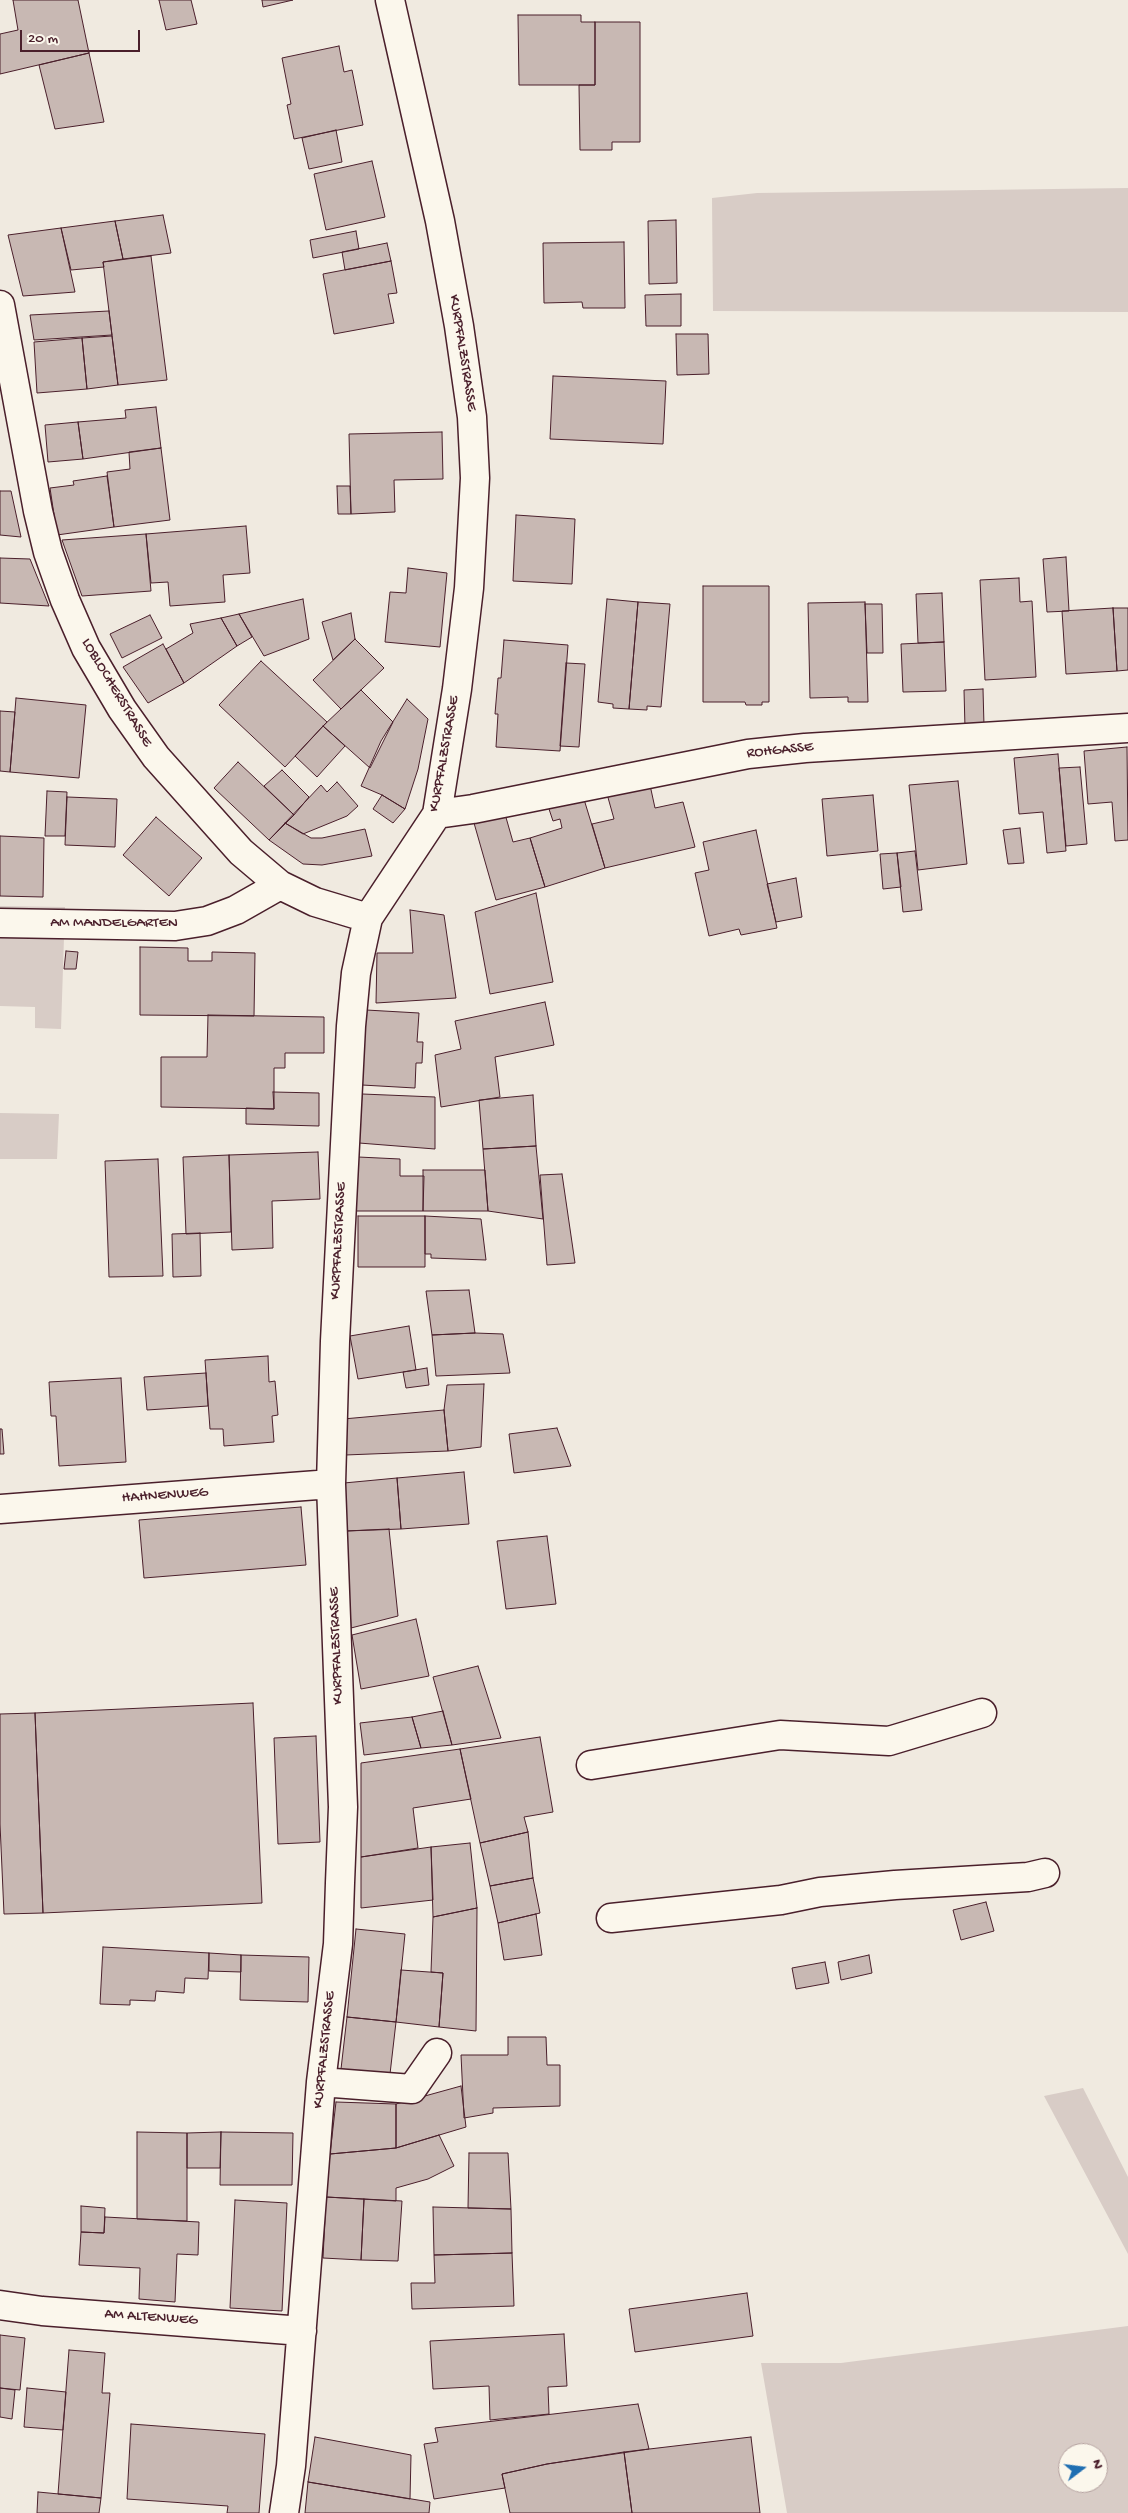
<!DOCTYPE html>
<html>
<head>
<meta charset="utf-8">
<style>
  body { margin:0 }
  #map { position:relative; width:1128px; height:2513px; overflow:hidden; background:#f0eae0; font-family:"Gochi Hand",sans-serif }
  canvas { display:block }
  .north { position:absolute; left:1058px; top:2443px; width:50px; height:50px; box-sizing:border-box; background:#fbf7ec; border:1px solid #b4a19f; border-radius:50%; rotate:75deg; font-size:14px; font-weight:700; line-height:20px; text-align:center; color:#4a1f2b }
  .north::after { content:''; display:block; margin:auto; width:18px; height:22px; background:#1f6fb2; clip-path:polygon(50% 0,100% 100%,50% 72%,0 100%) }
  .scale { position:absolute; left:20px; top:30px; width:120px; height:22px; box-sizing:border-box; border:2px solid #4a1f2b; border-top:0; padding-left:6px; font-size:15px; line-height:18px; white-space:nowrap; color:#4a1f2b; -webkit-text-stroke:4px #fbf7ec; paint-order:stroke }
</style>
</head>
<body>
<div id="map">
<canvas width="1128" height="2513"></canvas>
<div class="north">N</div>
<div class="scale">20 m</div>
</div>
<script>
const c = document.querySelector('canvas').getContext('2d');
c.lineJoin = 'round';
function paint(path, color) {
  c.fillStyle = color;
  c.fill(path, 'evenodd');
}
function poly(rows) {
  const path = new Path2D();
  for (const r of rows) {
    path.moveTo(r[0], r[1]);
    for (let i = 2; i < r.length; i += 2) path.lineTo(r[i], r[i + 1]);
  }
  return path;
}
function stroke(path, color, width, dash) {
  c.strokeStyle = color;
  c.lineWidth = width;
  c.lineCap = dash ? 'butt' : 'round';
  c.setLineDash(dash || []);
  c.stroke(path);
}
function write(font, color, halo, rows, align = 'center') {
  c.font = font + ' "Gochi Hand",sans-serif';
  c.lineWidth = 5;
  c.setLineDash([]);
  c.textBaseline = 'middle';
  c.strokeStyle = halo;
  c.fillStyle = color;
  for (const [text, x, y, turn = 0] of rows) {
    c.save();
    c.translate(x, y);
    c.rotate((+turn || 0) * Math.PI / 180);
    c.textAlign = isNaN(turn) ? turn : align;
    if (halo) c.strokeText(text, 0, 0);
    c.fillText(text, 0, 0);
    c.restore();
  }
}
const green = poly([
  [1128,188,1128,312,713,311,712,198,757,193],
  [0,906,65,907,61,1029,35,1028,35,1007,0,1006],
  [0,1113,59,1114,57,1159,0,1159],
  [1083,2088,1128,2177,1128,2254,1044,2096],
  [1128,2326,1128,2513,787,2513,761,2363,841,2363],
  [1068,2453,1098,2453,1098,2483,1068,2483]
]);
const building = poly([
  [13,0,78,0,89,53,0,74,0,34,18,30,13,0],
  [159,0,191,0,197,24,166,30,159,0],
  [262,0,293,0,263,7,262,0],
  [518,15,581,15,581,22,595,22,595,85,519,85,518,15],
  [595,22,640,22,640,142,612,142,612,150,580,150,579,85,595,85,595,22],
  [339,46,344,72,352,70,363,125,294,139,287,105,291,104,282,58,339,46],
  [89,53,104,122,55,129,39,65,89,53],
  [336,130,342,162,309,169,302,138,336,130],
  [372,161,385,217,326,230,314,174,372,161],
  [163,215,171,253,123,259,115,221,163,215],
  [676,220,677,283,649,284,648,221,676,220],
  [115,221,123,259,103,262,104,267,71,270,61,228,115,221],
  [61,228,75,292,23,296,8,235,61,228],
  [356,231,359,249,313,258,310,240,356,231],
  [624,242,625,308,583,308,582,302,544,303,543,243,624,242],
  [387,243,391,261,345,270,342,252,387,243],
  [151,256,167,380,118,385,103,262,151,256],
  [391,261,397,293,388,294,394,323,334,334,323,274,391,261],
  [681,294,681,326,646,326,645,295,681,294],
  [109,311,112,335,34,340,30,315,109,311],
  [676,334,708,334,709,374,677,375,676,334],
  [112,336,118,385,87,389,82,338,112,336],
  [82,338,87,389,37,393,34,342,82,338],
  [553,376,666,381,663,444,550,439,553,376],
  [156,407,161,448,83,459,78,422,126,418,125,410,156,407],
  [78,422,83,459,48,462,45,425,78,422],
  [442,432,443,479,394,480,395,512,351,514,349,434,442,432],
  [161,448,170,520,114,527,107,472,130,469,129,452,161,448],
  [107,476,114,527,57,535,50,488,74,485,73,481,107,476],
  [337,486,350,486,351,514,338,514,337,486],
  [0,491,11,491,21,537,0,535,0,491],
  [516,515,575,519,572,584,513,581,516,515],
  [246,526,250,573,223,575,225,602,170,606,168,582,151,583,146,534,246,526],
  [146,534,151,591,82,596,62,540,146,534],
  [1066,557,1069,611,1047,612,1043,559,1066,557],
  [0,558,30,559,49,606,0,603,0,558],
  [408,568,447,573,440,647,385,642,390,592,406,593,408,568],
  [1019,578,1020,602,1032,601,1036,677,985,680,980,580,1019,578],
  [703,586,769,586,769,702,762,702,762,705,746,705,745,702,703,702,703,586],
  [942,593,944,642,918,643,916,594,942,593],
  [303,599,309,639,264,656,239,614,303,599],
  [607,599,638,602,629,709,613,708,613,704,598,702,607,599],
  [638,602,670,604,661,707,647,706,647,710,629,709,638,602],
  [865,602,868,702,848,702,848,697,810,698,808,603,865,602],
  [865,604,882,604,883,653,867,653,865,604],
  [1113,608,1117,671,1066,674,1062,611,1113,608],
  [1113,608,1128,608,1128,670,1117,671,1113,608],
  [351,613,355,639,333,660,322,622,351,613],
  [239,614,252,637,237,646,221,618,239,614],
  [150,615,162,638,122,658,110,634,150,615],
  [221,618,237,646,184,683,166,649,193,633,190,624,221,618],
  [355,639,384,668,341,709,313,680,355,639],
  [504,640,568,645,560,751,496,747,498,714,495,714,498,678,501,678,504,640],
  [944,642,946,691,903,692,901,644,944,642],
  [163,644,184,683,148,703,123,667,163,644],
  [261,661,327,722,285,767,219,705,261,661],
  [566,663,585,664,579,747,560,746,566,663],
  [983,689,984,726,965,728,964,690,983,689],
  [361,690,393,722,370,768,323,726,361,690],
  [16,698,86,705,79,778,10,772,16,698],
  [407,699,428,719,418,769,405,809,382,795,361,786,381,741,407,699],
  [0,711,15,712,10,772,0,771,0,711],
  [323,726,345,746,317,777,295,756,323,726],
  [1127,747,1128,840,1115,841,1112,802,1088,804,1084,751,1127,747],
  [1058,754,1066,851,1047,853,1043,812,1019,814,1014,758,1058,754],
  [238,762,294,815,269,840,214,788,238,762],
  [1080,767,1087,844,1066,846,1059,768,1080,767],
  [282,770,309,797,294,815,264,786,282,770],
  [958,781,967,864,918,870,909,785,958,781],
  [337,782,358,806,347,816,303,834,285,823,321,785,327,792,337,782],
  [650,785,655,808,683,802,695,847,605,868,592,824,614,819,607,794,650,785],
  [47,791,67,792,65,836,45,836,47,791],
  [382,795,405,809,393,823,373,809,382,795],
  [873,795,878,851,827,856,822,799,873,795],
  [583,796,605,868,545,887,530,838,562,828,560,819,553,821,548,806,583,796],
  [67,797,117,799,115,847,65,845,67,797],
  [505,814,513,842,530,838,545,887,496,900,474,823,505,814],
  [156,817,202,858,169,896,123,855,156,817],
  [285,823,311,838,322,838,365,829,372,856,322,865,303,864,269,840,285,823],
  [1020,828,1024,863,1008,864,1003,830,1020,828],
  [756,830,777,928,741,935,739,929,709,936,695,873,709,870,703,842,756,830],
  [0,836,44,838,43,897,0,896,0,836],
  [915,851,922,910,903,912,897,853,915,851],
  [897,853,901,887,883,889,880,854,897,853],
  [796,878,802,917,776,922,767,884,796,878],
  [536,893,553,982,490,994,475,912,536,893],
  [410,910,444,915,456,998,376,1003,377,953,413,953,410,910],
  [140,947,188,948,188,961,212,961,212,952,255,953,254,1016,140,1015,140,947],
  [66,951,78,952,76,969,64,969,66,951],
  [545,1002,554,1045,495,1057,500,1097,441,1107,435,1055,461,1049,455,1021,545,1002],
  [366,1010,419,1013,417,1042,423,1042,422,1063,416,1063,415,1088,362,1085,366,1010],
  [208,1015,324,1017,324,1053,285,1053,285,1068,274,1068,274,1109,161,1107,161,1057,207,1057,208,1015],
  [273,1092,319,1093,319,1126,246,1124,246,1108,274,1109,273,1092],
  [362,1094,435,1097,435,1149,359,1143,362,1094],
  [533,1095,536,1146,483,1149,479,1100,533,1095],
  [536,1146,543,1219,488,1211,483,1149,536,1146],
  [318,1152,320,1199,272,1201,273,1248,232,1250,229,1155,318,1152],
  [229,1155,231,1232,186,1234,183,1157,229,1155],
  [358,1157,400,1159,400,1176,424,1176,423,1211,356,1211,358,1157],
  [158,1159,163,1276,109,1277,105,1161,158,1159],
  [423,1170,485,1170,488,1211,423,1211,423,1170],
  [562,1174,575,1263,547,1265,540,1175,562,1174],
  [358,1216,425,1216,425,1267,358,1267,358,1216],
  [425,1216,481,1219,486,1260,431,1258,431,1254,425,1254,425,1216],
  [200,1233,201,1276,173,1277,172,1234,200,1233],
  [469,1290,475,1333,432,1335,426,1291,469,1290],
  [409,1326,416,1370,358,1379,350,1336,409,1326],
  [475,1333,503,1334,510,1373,436,1376,432,1335,475,1333],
  [268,1356,269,1382,275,1381,278,1415,272,1416,274,1442,224,1446,223,1429,210,1429,205,1360,268,1356],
  [427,1368,429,1385,406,1388,403,1372,427,1368],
  [206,1373,208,1406,147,1410,144,1377,206,1373],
  [121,1378,126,1462,59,1466,56,1416,51,1416,49,1382,121,1378],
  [484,1384,481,1447,448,1451,444,1410,447,1385,484,1384],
  [444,1410,448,1451,345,1455,343,1419,444,1410],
  [557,1428,571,1466,514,1473,509,1434,557,1428],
  [0,1429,2,1429,4,1454,0,1454,0,1429],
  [464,1472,469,1524,401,1529,397,1478,464,1472],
  [397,1478,401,1529,346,1531,344,1483,397,1478],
  [301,1507,306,1565,144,1578,139,1520,301,1507],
  [389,1529,398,1616,351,1628,346,1531,389,1529],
  [547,1536,556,1604,506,1609,497,1541,547,1536],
  [416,1619,429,1676,361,1689,352,1635,416,1619],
  [478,1666,501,1738,452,1745,433,1677,478,1666],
  [253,1703,262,1903,43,1913,35,1713,253,1703],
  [443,1711,452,1745,421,1748,412,1717,443,1711],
  [35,1713,43,1913,4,1914,0,1824,0,1714,35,1713],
  [412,1717,421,1748,364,1755,360,1723,412,1717],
  [316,1736,320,1842,278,1844,274,1738,316,1736],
  [540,1737,553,1812,524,1817,528,1832,480,1843,460,1749,540,1737],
  [460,1749,471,1799,413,1808,418,1848,361,1857,361,1763,460,1749],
  [528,1832,533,1878,490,1886,480,1843,528,1832],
  [470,1843,477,1908,433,1917,431,1847,470,1843],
  [431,1847,433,1900,361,1908,361,1857,431,1847],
  [533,1878,540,1913,498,1923,490,1886,533,1878],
  [986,1902,994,1931,961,1940,953,1910,986,1902],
  [477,1908,476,2031,439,2027,443,1973,431,1972,433,1917,477,1908],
  [536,1914,542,1955,504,1960,498,1923,536,1914],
  [356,1929,405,1934,396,2022,347,2017,356,1929],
  [103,1947,209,1953,208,1979,185,1978,184,1993,156,1991,155,2001,130,2000,130,2005,100,2004,103,1947],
  [209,1953,241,1955,241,1972,209,1971,209,1953],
  [241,1955,309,1957,308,2002,240,2000,241,1955],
  [869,1955,872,1973,841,1980,838,1962,869,1955],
  [825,1962,829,1983,796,1989,792,1968,825,1962],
  [401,1970,443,1973,439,2027,396,2022,401,1970],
  [347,2017,396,2022,390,2074,341,2069,347,2017],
  [508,2037,546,2037,547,2065,560,2065,560,2106,493,2108,493,2113,464,2118,461,2055,508,2055,508,2037],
  [461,2086,466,2127,396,2148,396,2104,461,2086],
  [336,2102,396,2104,396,2148,330,2154,336,2102],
  [137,2132,187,2133,187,2221,137,2219,137,2132],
  [221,2132,293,2133,292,2185,220,2185,221,2132],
  [221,2132,220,2168,187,2168,187,2133,221,2132],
  [439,2135,454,2166,428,2179,396,2188,396,2201,326,2197,330,2154,396,2148,439,2135],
  [469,2153,508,2153,511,2209,468,2208,469,2153],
  [326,2197,364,2199,361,2260,323,2258,326,2197],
  [364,2199,402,2201,398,2261,361,2260,364,2199],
  [235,2200,287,2203,282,2311,230,2308,235,2200],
  [81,2206,105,2208,104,2233,81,2232,81,2206],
  [433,2207,511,2209,512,2253,434,2255,433,2207],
  [105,2217,199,2222,198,2255,177,2254,175,2302,139,2299,140,2268,79,2265,81,2232,104,2233,105,2217],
  [512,2253,514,2306,412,2309,411,2283,435,2283,434,2255,512,2253],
  [747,2293,753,2336,635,2352,629,2309,747,2293],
  [564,2334,567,2386,548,2387,549,2414,490,2420,489,2386,433,2389,430,2341,564,2334],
  [0,2335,25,2338,20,2390,0,2388,0,2335],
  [69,2350,105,2353,102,2393,110,2393,101,2498,58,2494,69,2350],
  [0,2388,15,2390,12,2419,0,2417,0,2388],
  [27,2388,66,2392,63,2430,24,2427,27,2388],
  [638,2404,649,2449,547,2464,502,2474,505,2488,434,2499,424,2444,438,2442,435,2428,638,2404],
  [131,2424,265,2434,259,2513,227,2513,228,2506,127,2499,131,2424],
  [315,2437,411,2455,410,2499,308,2482,315,2437],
  [751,2437,760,2513,632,2513,624,2452,751,2437],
  [624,2452,632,2513,510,2513,502,2474,547,2464,624,2452],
  [308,2482,430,2502,429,2513,305,2513,308,2482],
  [38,2492,101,2498,99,2513,37,2513,38,2492]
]);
const minor = poly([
  [0,305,38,511,48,552,65,600,86,648,122,709,156,757,241,852,280,885,315,902,368,918],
  [437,814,473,809,748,754,805,748,1128,728],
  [0,923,175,926,207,921,236,910,280,885],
  [0,1509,331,1484],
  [591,1765,780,1735,889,1741,982,1713],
  [611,1918,781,1900,820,1892,895,1885,1028,1877,1045,1873],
  [321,2082,412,2089,437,2053],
  [0,2305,42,2311,302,2331],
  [284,2513,291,2466,321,2082,338,1944,340,1883,343,1807,331,1484,335,1341,351,1026,356,973,368,918,437,814,457,689,469,588,475,478,472,417,459,326,440,221,390,0]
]);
const streetNames = [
  ["KURPFALZSTRASSE",462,353,81],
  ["LOBLOCHERSTRASSE",116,693,59],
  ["ROHGASSE",780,751,-6],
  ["KURPFALZSTRASSE",445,754,-80],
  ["AM MANDELGARTEN",114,924],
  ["KURPFALZSTRASSE",339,1241,-87],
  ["HAHNENWEG",165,1496,-4],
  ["KURPFALZSTRASSE",337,1646,-92],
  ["KURPFALZSTRASSE",325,2050,-84],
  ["AM ALTENWEG",151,2318,4]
];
paint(green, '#d8ccc6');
paint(building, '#c8b8b3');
stroke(building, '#4a1f2b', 1);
stroke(minor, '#4a1f2b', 31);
stroke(minor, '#fbf7ec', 28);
write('15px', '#4a1f2b', '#fbf7ec', streetNames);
</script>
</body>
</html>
